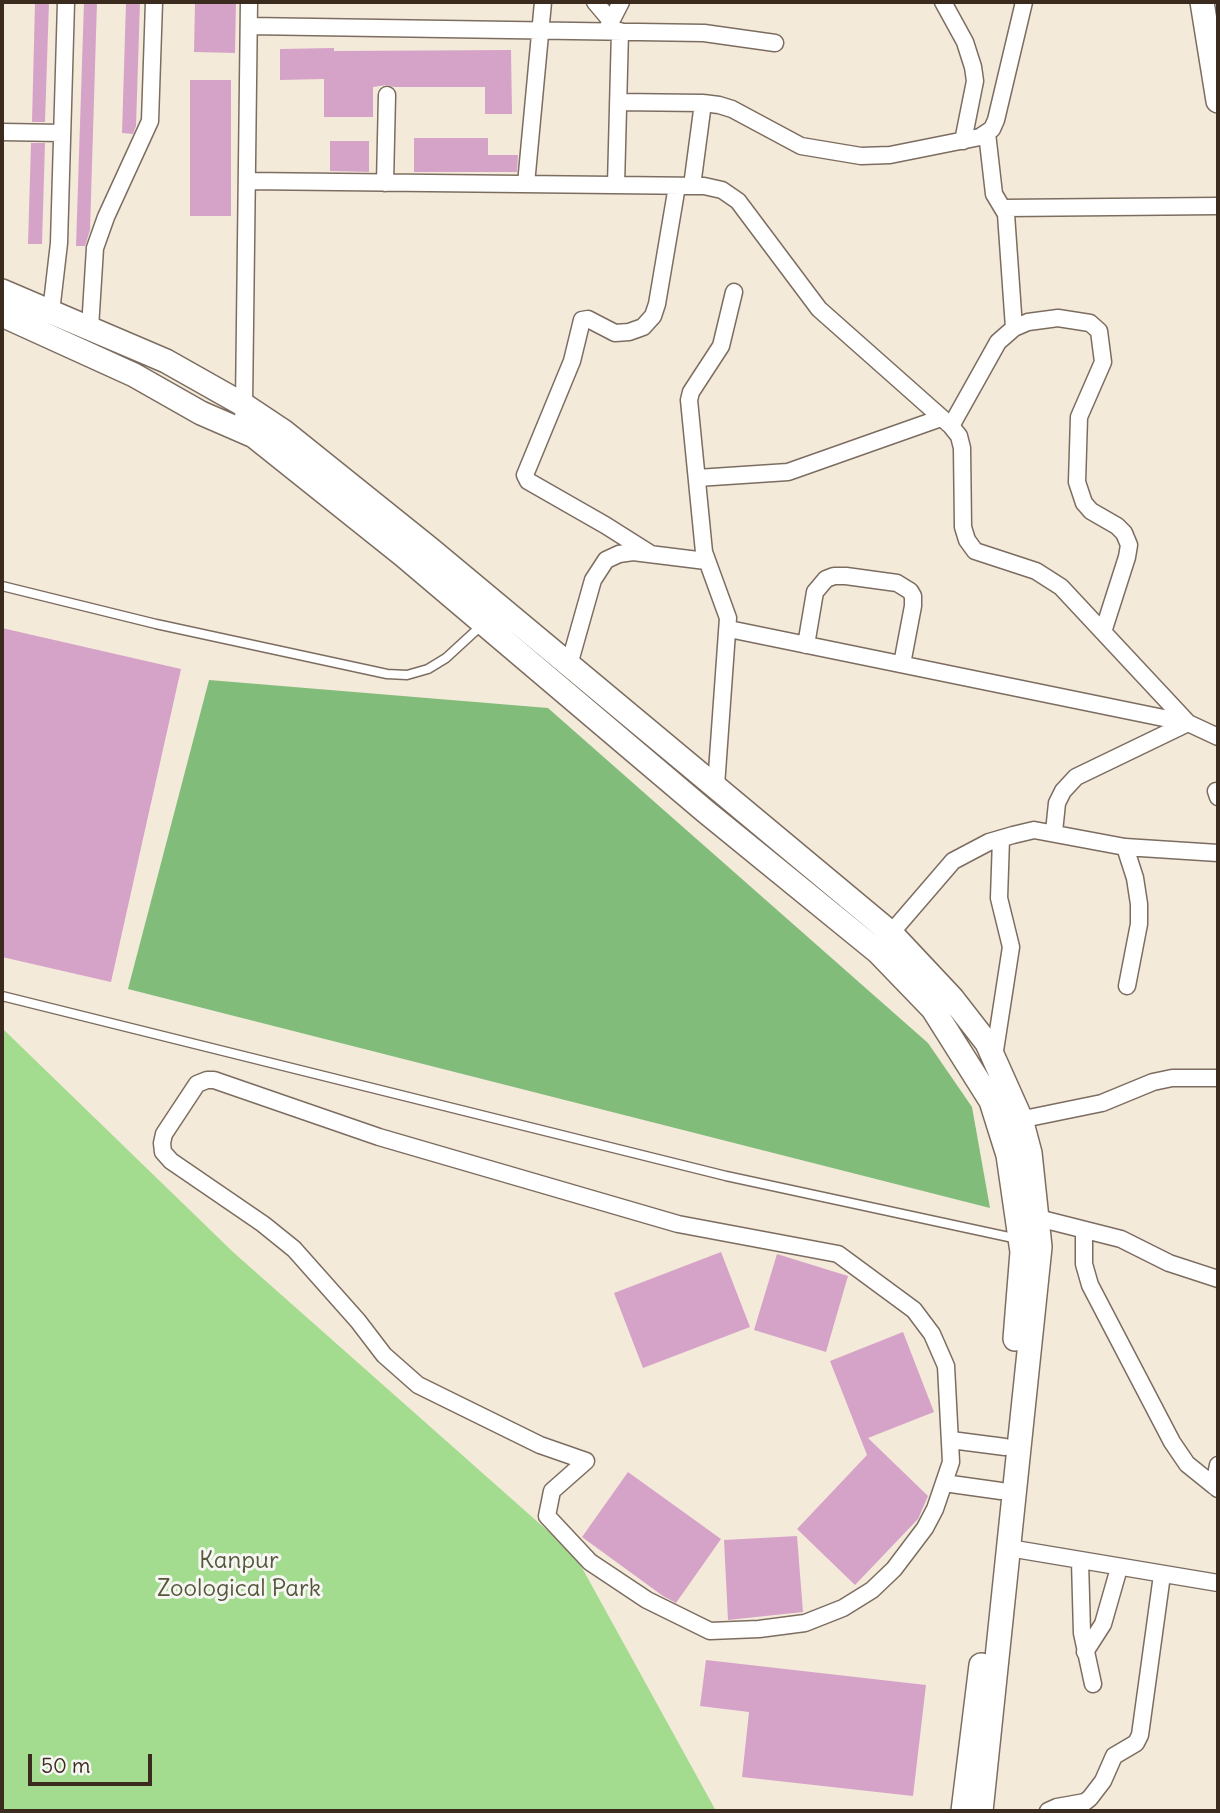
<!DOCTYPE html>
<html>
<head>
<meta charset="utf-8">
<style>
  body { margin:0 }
  #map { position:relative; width:1220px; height:1813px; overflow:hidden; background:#f4eada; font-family:Delius,sans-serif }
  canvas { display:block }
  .frame { position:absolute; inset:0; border:4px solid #3b2a1e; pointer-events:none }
  .scale { position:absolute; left:28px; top:1754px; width:124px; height:32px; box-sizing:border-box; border:4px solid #3b2a1e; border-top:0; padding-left:9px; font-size:21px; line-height:24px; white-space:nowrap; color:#3b2a1e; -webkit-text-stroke:5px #f6f6f2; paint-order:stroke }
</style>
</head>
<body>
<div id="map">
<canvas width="1220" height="1813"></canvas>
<div class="frame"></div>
<div class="scale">50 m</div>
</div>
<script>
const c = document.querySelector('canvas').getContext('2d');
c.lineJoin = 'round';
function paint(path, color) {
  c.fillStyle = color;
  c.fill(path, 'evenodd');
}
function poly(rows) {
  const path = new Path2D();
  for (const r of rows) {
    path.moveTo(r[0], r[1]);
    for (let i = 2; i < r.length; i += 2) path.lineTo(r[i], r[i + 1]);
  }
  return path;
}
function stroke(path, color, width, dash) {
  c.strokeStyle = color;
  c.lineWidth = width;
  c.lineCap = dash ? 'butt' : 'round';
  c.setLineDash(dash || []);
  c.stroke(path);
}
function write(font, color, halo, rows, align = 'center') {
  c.font = font + ' Delius,sans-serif';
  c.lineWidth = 6;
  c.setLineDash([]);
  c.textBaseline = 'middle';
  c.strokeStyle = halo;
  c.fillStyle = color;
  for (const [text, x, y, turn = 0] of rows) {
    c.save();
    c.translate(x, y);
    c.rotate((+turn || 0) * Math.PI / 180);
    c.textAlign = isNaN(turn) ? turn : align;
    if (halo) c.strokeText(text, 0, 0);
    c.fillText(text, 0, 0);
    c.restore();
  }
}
const green = poly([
  [2,1028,233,1252,575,1555,716,1811,2,1811]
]);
const forest = poly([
  [209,680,548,708,928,1043,972,1107,990,1208,128,989]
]);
const building = poly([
  [35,2,49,2,45,122,32,122],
  [84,2,97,2,90,230,85,246,76,246],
  [126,2,140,2,136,126,133,134,122,133],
  [195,2,236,2,235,53,194,52],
  [334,48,334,51,511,50,512,114,485,114,485,87,394,87,387,85,373,87,373,117,324,117,324,79,280,80,280,49],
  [190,80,231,80,231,216,190,216],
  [414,138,488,138,488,155,518,155,517,172,414,172],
  [330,141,369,141,369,172,330,171],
  [31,143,45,143,42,244,28,244],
  [2,628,181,669,111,982,2,957],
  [721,1252,750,1327,643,1368,614,1293],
  [777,1254,848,1276,826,1352,754,1330],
  [903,1332,934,1412,868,1438,928,1496,918,1519,855,1585,797,1529,867,1455,830,1361],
  [628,1472,721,1539,676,1603,663,1596,582,1537],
  [797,1536,803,1612,728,1620,724,1540],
  [706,1660,926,1685,913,1796,742,1777,749,1712,700,1706]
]);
const lane = poly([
  [2,586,156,624,387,674,407,675,428,669,446,658,483,624],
  [2,996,726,1176,1018,1239]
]);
const street = poly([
  [595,2,611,21],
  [943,2,965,42,973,67,975,81,963,141],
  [249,26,704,33,775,43],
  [606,31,621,2],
  [618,102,703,103,719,105,732,109,801,146,861,156,890,155,980,137,992,129,996,120,1024,2],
  [2,132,62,133],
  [987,133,994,194,1006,214,1014,328],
  [247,181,704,186,722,190,738,201,819,309,951,426,959,436,962,448,963,527,967,540,975,551,1036,571,1061,587,1188,723],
  [385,183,387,95],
  [526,184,543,2],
  [616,185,620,31],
  [692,186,703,103],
  [1005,208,1218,206],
  [51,312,59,243,66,2],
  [90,328,95,248,106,217,150,121,154,2],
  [951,426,998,342,1014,328,1028,322,1058,318,1090,323,1099,331,1103,362,1079,417,1077,482,1084,503,1091,511,1117,526,1124,533,1129,545,1127,557,1103,632],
  [242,431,244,405,249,2],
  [697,478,788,472,941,418],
  [651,554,605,525,528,481,525,475,572,361,582,320,588,319,615,333,629,332,643,327,653,316,657,304,677,186],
  [729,629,1188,723,1218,737],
  [806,645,815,592,826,579,834,576,846,576,897,583,910,591,913,596,913,606,902,664],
  [569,665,593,580,606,560,619,554,633,552,706,561],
  [716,786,728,618,704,552,689,400,691,392,721,346,734,292],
  [1216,791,1218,797],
  [1054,832,1057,803,1063,791,1076,777,1188,723],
  [1125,847,1135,878,1139,904,1139,924,1127,986],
  [891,933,953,861,989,842,1013,835,1034,830,1125,847,1218,853],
  [994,1057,1011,947,999,898,1001,839],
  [207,1080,214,1080,379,1137,678,1224,838,1254,914,1310,932,1334,946,1366,951,1462,935,1509,925,1528,894,1569,872,1590,843,1608,805,1623,759,1629,710,1631,647,1600,590,1562,547,1516,552,1491,586,1461,540,1445,418,1385,384,1355,358,1321,294,1249,263,1224,171,1161,163,1152,162,1143,164,1134,197,1084,207,1080],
  [1014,1121,1102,1103,1153,1082,1172,1078,1218,1078],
  [1038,1218,1121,1239,1169,1263,1218,1279],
  [1084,1230,1084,1264,1090,1285,1172,1442,1187,1464,1218,1489],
  [951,1440,1005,1447],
  [944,1483,1001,1491],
  [1214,1486,1218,1465],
  [1009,1548,1218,1583],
  [1080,1561,1082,1633,1093,1684],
  [1085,1652,1103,1624,1119,1568],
  [1048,1811,1057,1807,1085,1802,1090,1798,1103,1781,1114,1756,1136,1743,1140,1735,1162,1575]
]);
const secondary = poly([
  [1202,2,1218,101],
  [2,291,166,361,244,405,283,431,430,549,891,933,952,998,987,1043,1021,1119,1030,1153,1040,1247,981,1811],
  [2,315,134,375,201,413,254,436,403,555,705,811,878,952,933,1009,991,1101,1008,1155,1022,1252,1015,1339],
  [963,1811,981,1665]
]);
const parkNames = [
  ["Kanpur",239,1561],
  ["Zoological Park",239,1589]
];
paint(green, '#a3dc8f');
paint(forest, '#82bc7a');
paint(building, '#d6a3c8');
stroke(lane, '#7c6d60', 11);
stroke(street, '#7c6d60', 19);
stroke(secondary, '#7c6d60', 26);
stroke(lane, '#fff', 8);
stroke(street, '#fff', 16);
stroke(secondary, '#fff', 23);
write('24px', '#55563a', '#f6f6f2', parkNames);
</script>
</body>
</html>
